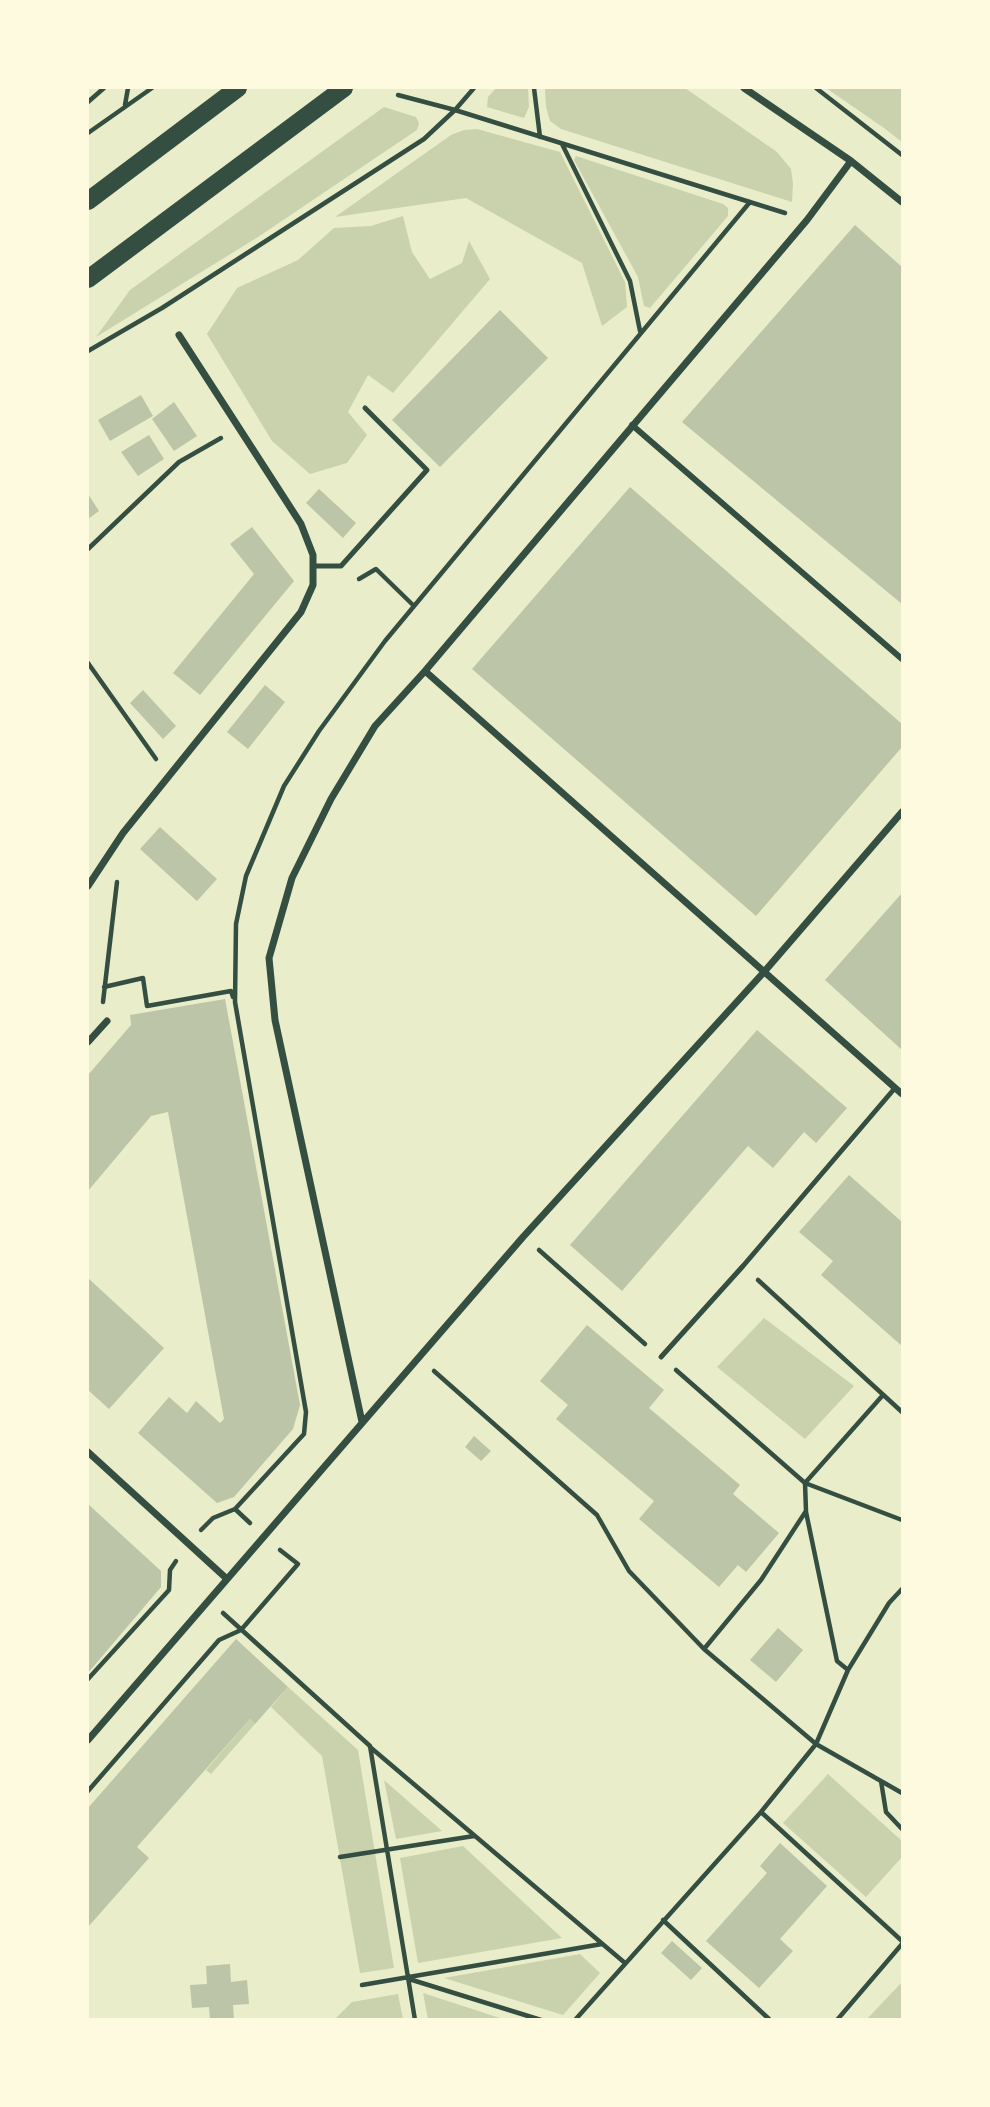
<!DOCTYPE html>
<html>
<head>
<meta charset="utf-8">
<style>
  body { margin:0 }
  #map { position:relative; width:990px; height:2107px; overflow:hidden; background:#e9edc9; font-family:Karla,sans-serif }
  canvas { display:block }
  .frame { position:absolute; inset:0; border:89px solid #fefae0; pointer-events:none }
</style>
</head>
<body>
<div id="map">
<canvas width="990" height="2107"></canvas>
<div class="frame"></div>
</div>
<script>
const c = document.querySelector('canvas').getContext('2d');
c.lineJoin = 'round';
function paint(path, color) {
  c.fillStyle = color;
  c.fill(path, 'evenodd');
}
function poly(rows) {
  const path = new Path2D();
  for (const r of rows) {
    path.moveTo(r[0], r[1]);
    for (let i = 2; i < r.length; i += 2) path.lineTo(r[i], r[i + 1]);
  }
  return path;
}
function stroke(path, color, width, dash) {
  c.strokeStyle = color;
  c.lineWidth = width;
  c.lineCap = dash ? 'butt' : 'round';
  c.setLineDash(dash || []);
  c.stroke(path);
}
const green = poly([
  [496,88,528,88,529,107,524,118,487,107,488,97],
  [545,88,685,88,777,152,791,169,793,183,792,202,561,129,550,121,546,107],
  [826,88,902,88,902,142,884,128],
  [384,107,416,117,419,123,417,130,258,237,96,337,130,290],
  [477,129,560,152,625,282,627,307,602,326,582,263,466,198,335,217,451,135,464,130],
  [576,156,723,204,728,208,728,216,650,308,644,306,638,277,574,160],
  [403,216,412,252,430,279,462,263,469,241,490,279,393,393,368,375,348,412,367,435,347,463,310,474,272,441,207,334,237,288,298,260,334,228,371,226],
  [764,1318,854,1386,805,1439,717,1367],
  [288,1687,358,1750,394,1968,360,1973,322,1756,271,1707],
  [250,1719,255,1724,211,1774,206,1770],
  [828,1774,902,1841,902,1857,866,1897,783,1823],
  [384,1780,442,1831,396,1839],
  [463,1846,562,1938,418,1963,400,1858],
  [580,1954,600,1973,563,2015,444,1978],
  [902,1982,902,2019,867,2019],
  [423,1993,503,2019,428,2019],
  [398,1994,403,2019,335,2019,352,2002]
]);
const building = poly([
  [855,225,902,267,902,604,682,422],
  [500,310,548,358,440,467,392,420],
  [141,395,153,416,110,441,98,420],
  [174,402,197,436,174,451,152,419],
  [149,435,164,459,138,476,121,452],
  [630,487,902,724,902,747,756,916,472,669],
  [319,489,356,523,343,538,306,503],
  [88,494,99,511,88,519],
  [252,527,294,581,200,695,173,673,254,574,230,544],
  [265,685,285,702,248,749,227,732],
  [143,690,176,726,163,739,130,703],
  [160,827,217,879,197,901,140,849],
  [902,893,902,1050,825,980],
  [225,999,300,1405,293,1429,234,1497,217,1503,138,1433,169,1397,187,1413,196,1401,220,1423,224,1419,168,1112,151,1116,88,1191,88,1075,131,1025,130,1015],
  [757,1030,847,1108,816,1143,804,1132,773,1168,748,1146,622,1291,570,1245],
  [849,1175,902,1222,902,1346,821,1275,833,1261,799,1232],
  [88,1278,164,1348,109,1409,88,1390],
  [587,1325,664,1390,649,1408,740,1485,733,1494,779,1533,746,1572,738,1565,719,1587,639,1519,654,1501,556,1419,568,1405,540,1381],
  [474,1436,491,1451,481,1461,465,1447],
  [88,1504,161,1571,161,1587,88,1673],
  [778,1628,803,1650,776,1682,750,1660],
  [236,1639,288,1687,255,1724,250,1719,137,1847,149,1858,88,1927,88,1808],
  [780,1843,827,1886,780,1939,793,1951,759,1988,706,1941,767,1873,760,1866],
  [672,1941,702,1968,691,1980,661,1953],
  [230,1964,231,1982,247,1980,249,2004,233,2005,234,2020,210,2020,209,2007,192,2008,190,1985,207,1984,206,1966]
]);
const path = poly([
  [534,88,540,137],
  [816,88,902,155],
  [398,95,455,110,785,213],
  [88,102,104,88],
  [125,105,128,88],
  [88,133,152,88],
  [562,144,630,281,640,331],
  [88,351,162,308,424,139,455,110,474,88],
  [88,549,179,462,221,438],
  [359,579,376,569,414,606],
  [88,663,156,759],
  [104,987,143,978,147,1006,231,991,233,997],
  [103,1002,117,882],
  [539,1250,645,1344],
  [758,1280,902,1412],
  [676,1370,805,1483,902,1520],
  [434,1371,597,1515,629,1571,704,1649,816,1744,902,1793],
  [235,1509,250,1523],
  [806,1512,837,1661,848,1670],
  [201,1530,213,1518,235,1509,304,1434,306,1412,235,1002,236,924,246,876,284,786,319,731,385,641,750,202],
  [223,1613,370,1746,415,2020],
  [704,1649,761,1580,806,1511,805,1483,883,1395],
  [88,1679,169,1590,170,1570,176,1561],
  [370,1747,625,1963],
  [881,1781,886,1812,902,1829],
  [88,1791,219,1640,241,1630,298,1564,280,1550],
  [761,1812,902,1941],
  [340,1857,474,1836],
  [663,1920,770,2020],
  [409,1979,541,2020],
  [362,1985,602,1944],
  [575,2020,761,1812,816,1744,848,1670,889,1603,902,1589],
  [837,2020,902,1944]
]);
const service = poly([
  [313,566,341,566,427,470,365,408],
  [661,1357,743,1266,895,1088]
]);
const pedestrian = poly([
  [632,425,902,659]
]);
const minor = poly([
  [744,88,851,161,902,202],
  [425,671,902,1094],
  [88,886,123,833,301,612,313,585,313,555,301,524,179,335],
  [88,1042,107,1021],
  [362,1422,275,1020,269,958,292,878,331,799,375,726,425,671,807,220,851,161],
  [88,1452,227,1579],
  [88,1740,523,1237,764,972,902,812]
]);
const primary = poly([
  [88,201,238,88],
  [88,279,344,88]
]);
paint(green, '#cad2ad');
paint(building, '#bcc5a7');
stroke(path, '#344e41', 4.5);
stroke(service, '#344e41', 5);
stroke(pedestrian, '#344e41', 6);
stroke(minor, '#344e41', 7);
stroke(primary, '#344e41', 18);
</script>
</body>
</html>
